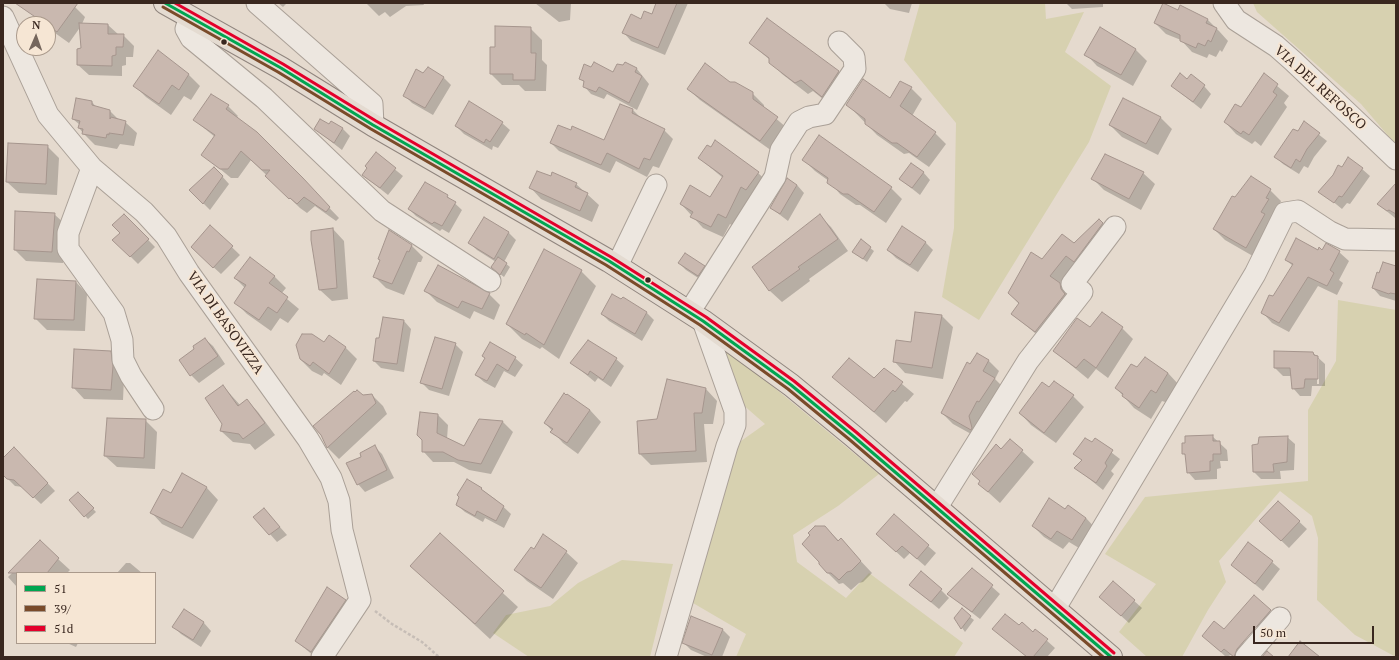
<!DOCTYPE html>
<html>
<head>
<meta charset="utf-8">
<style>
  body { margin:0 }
  #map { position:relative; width:1399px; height:660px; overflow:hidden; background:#e5dace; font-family:"PT Serif",serif }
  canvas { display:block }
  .frame { position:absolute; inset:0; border:4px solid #39271f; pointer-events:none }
  .legend { position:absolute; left:16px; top:572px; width:140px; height:72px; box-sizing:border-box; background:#f6e6d4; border:1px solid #aa9a8c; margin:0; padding:5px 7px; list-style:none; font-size:12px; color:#39271f }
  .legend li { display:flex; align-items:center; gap:8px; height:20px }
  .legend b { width:20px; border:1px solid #aa9a8c }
  .north { position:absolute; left:16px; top:16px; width:40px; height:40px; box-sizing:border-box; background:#f6e6d4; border:1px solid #aa9a8c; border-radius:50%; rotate:2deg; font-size:11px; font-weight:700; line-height:16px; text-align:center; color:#39271f }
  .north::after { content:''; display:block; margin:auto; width:14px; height:18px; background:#75665c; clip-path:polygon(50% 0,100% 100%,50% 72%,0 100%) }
  .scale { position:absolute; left:1253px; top:626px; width:121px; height:18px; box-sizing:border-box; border:2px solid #39271f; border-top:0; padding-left:5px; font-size:12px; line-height:14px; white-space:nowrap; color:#39271f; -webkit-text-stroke:3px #f6e6d4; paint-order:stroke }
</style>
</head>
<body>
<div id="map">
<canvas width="1399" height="660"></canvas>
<div class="frame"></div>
<ul class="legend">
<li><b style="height:5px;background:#00a651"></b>51</li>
<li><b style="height:5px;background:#7a4b2a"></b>39/</li>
<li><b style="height:5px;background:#e4002b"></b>51d</li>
</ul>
<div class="north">N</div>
<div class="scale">50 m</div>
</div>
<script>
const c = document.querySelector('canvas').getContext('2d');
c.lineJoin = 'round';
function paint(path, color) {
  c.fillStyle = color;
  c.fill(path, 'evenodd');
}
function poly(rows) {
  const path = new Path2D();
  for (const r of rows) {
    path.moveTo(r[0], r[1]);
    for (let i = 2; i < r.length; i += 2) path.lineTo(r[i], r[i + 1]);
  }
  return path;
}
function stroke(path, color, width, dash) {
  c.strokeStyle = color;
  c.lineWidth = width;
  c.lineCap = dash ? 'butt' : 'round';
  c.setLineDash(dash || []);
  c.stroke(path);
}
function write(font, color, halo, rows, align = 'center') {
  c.font = font + ' "PT Serif",serif';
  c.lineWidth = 4;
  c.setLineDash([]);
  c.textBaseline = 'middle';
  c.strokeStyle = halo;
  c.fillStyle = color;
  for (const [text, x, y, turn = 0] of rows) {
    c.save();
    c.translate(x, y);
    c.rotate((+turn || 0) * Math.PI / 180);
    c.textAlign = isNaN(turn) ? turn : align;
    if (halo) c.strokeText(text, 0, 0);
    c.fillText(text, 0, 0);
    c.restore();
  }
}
const green = poly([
  [920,3,1045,3,1046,19,1084,12,1065,52,1111,86,1089,142,979,320,942,297,954,228,956,123,904,60],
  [1253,3,1396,3,1396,145,1361,104,1257,12],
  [1338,300,1396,310,1396,657,1355,635,1317,600,1318,538,1312,516,1280,491,1219,561,1226,582,1208,610,1182,657,1147,657,1119,632,1156,584,1105,554,1145,497,1308,481,1308,410,1336,361],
  [721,346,765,380,879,474,838,506,793,535,797,562,846,598,869,573,963,643,954,657,736,657,746,634,693,603,734,446,765,424,741,403],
  [622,560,673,564,650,657,529,657,493,633,506,615,550,606,578,583]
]);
const shadow = poly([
  [42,3,71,3,85,17,82,24,108,25,119,35,123,35,134,46,133,57,126,57,126,65,122,66,122,76,89,75,78,65,82,49,81,26,69,43,48,28,48,24,41,23,30,12],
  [278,3,287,3,283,7],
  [366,3,423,3,424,5,406,6,390,17,385,12,379,16],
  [535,3,571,3,570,20,559,22],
  [657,3,688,3,665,55,631,41,624,33,641,20,652,15],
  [884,3,912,3,909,13,890,9],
  [1066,3,1103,3,1103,7,1072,9],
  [1180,7,1208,20,1219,31,1228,41,1222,52,1220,50,1216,57,1209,54,1207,58,1192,52,1181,40,1166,34,1155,23,1178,11],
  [767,20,839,72,850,83,833,107,813,91,808,94,782,74,770,60,750,43],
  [530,28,542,40,542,60,547,65,546,91,525,91,519,85,502,85,491,74,496,48],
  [1101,29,1136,50,1147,61,1133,86,1097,66,1086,54],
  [158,52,189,75,200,86,191,100,184,96,171,115,146,97,135,86],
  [626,63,637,69,649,84,637,110,607,94,604,99,591,94,584,86,585,83,580,78,592,68,614,73],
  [424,74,443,77,451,85,433,115,412,103,404,95],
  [1264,75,1289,96,1284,103,1287,107,1261,146,1255,141,1252,144,1236,134,1225,122,1241,109],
  [1187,81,1204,86,1211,94,1201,109,1172,86],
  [730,83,752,93,764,105,764,108,788,129,772,151,700,100,688,89],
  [911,88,922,99,912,116,935,133,946,144,929,167,909,153,904,154,877,135,847,104,890,100],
  [1124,100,1161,118,1172,129,1158,155,1122,137,1110,125],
  [92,102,97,108,110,111,119,120,125,122,137,133,134,146,120,144,117,149,95,145,83,133,79,128,80,125,73,119],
  [228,106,238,116,236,118,256,132,339,218,336,221,315,206,307,213,300,208,251,160,238,178,231,178,202,154,215,137,194,120],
  [633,110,642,119,664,130,673,139,659,168,653,166,647,177,616,161,610,173,559,151,551,143,571,132,605,141],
  [332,122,343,129,350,136,342,150,315,129,329,125],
  [502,123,510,130,498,148,493,146,492,150,464,134,456,126],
  [1304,123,1327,141,1314,157,1308,168,1304,166,1299,174,1283,164,1276,157,1298,133],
  [47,146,59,158,57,195,19,193,7,182],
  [376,154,403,176,388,195,363,175],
  [699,158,758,173,770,184,737,229,730,224,723,237,703,228,681,204,710,198,723,178],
  [804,160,891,188,902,199,886,223,860,205,856,205,840,194,829,181,815,171],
  [1342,168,1362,169,1370,176,1350,204,1347,203,1342,209,1320,191],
  [923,172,930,180,920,195,900,179],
  [1143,173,1155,184,1141,210,1104,190,1092,178],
  [221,175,229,184,210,210,190,190],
  [551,177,576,184,599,205,592,222,541,199,530,187],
  [797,185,804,193,788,221,771,208],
  [1270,190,1281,201,1258,259,1225,240,1214,229,1235,198],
  [1396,192,1396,217,1395,218,1378,204],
  [447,196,462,210,449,233,442,229,440,231,416,216,409,209],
  [54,214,66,225,63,263,26,261,15,250],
  [124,215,155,247,138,264,114,240,121,233],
  [820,216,831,227,848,251,809,279,810,281,782,302,770,291,753,267],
  [484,219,509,233,516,240,504,262,510,267,504,277,496,271,496,262,477,250,470,243],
  [1099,220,1113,234,1077,265,1061,285,1070,295,1046,342,1012,314,1019,304,1009,293,1042,261,1074,244],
  [210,226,240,255,221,274,200,255],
  [333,229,344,241,348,299,332,301,320,290,312,232],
  [861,241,874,251,867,262,853,252],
  [925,242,933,250,918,272,896,258,888,250],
  [412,246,423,257,421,262,418,262,404,295,386,288,375,277,380,261,379,259],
  [1323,251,1339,252,1349,261,1339,280,1343,283,1337,295,1318,286,1289,332,1272,323,1263,313,1293,266,1286,260],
  [679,263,704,266,711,274,706,283,686,270],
  [1396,267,1396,301,1380,296,1373,288],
  [581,271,596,286,559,359,542,347,540,349,522,339,507,324],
  [274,276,286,288,281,294,299,309,288,323,280,318,271,331,247,314,236,303,245,288,235,278],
  [76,282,87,294,85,331,47,330,35,318],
  [426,291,489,294,500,305,494,320,474,311,470,319,437,302],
  [647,313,654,320,642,341,609,321,602,314],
  [942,316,953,327,943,379,905,373,894,361],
  [404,321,411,329,404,372,381,368,374,361,379,339],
  [1122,328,1133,339,1108,378,1096,369,1088,379,1054,351,1090,329],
  [205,339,213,346,225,364,199,383,191,375,195,350],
  [324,344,345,347,357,359,341,385,324,373,322,376,312,371,300,359],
  [455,344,463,352,449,396,429,390,421,382],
  [110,352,122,363,124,378,123,400,84,399,73,387],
  [1275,352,1313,353,1325,364,1325,386,1312,386,1311,396,1300,396,1293,388,1291,376,1283,376,1275,368],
  [1317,359,1319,359,1319,384,1317,384],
  [486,358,515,358,523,365,515,377,504,371,495,388,484,382,476,375],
  [616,359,624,366,611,387,598,378,595,382,572,363],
  [988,360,999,371,995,379,1005,389,982,440,953,424,942,413,970,365],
  [1138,368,1168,373,1179,385,1168,403,1162,401,1151,419,1134,408,1116,388],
  [884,369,914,394,907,402,905,401,886,423,833,377,874,379],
  [223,386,240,405,247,400,258,412,275,435,255,450,250,444,233,442,221,431,223,424],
  [706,389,717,401,713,424,704,424,707,462,651,465,640,454,658,420],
  [1050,389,1073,396,1084,407,1056,443,1031,425,1020,413],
  [372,395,383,406,387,414,339,459,328,448,322,434,362,396],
  [590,410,601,422,578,454,563,443,545,423],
  [438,415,448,425,447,439,465,447,480,420,503,422,513,432,491,474,469,470,454,462,433,462,423,451],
  [145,420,157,432,155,469,117,467,105,456],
  [1212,436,1227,450,1228,461,1220,461,1221,468,1217,469,1217,479,1195,480,1188,472,1187,457,1183,453],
  [1287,437,1295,444,1294,470,1280,471,1281,479,1261,479,1254,472,1259,445],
  [1010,440,1034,462,1000,503,979,484,1001,450],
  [1095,440,1120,459,1111,471,1114,474,1103,490,1076,468,1082,461,1075,453,1093,443],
  [375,447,382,454,394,478,365,492,358,484,362,457],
  [22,456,55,491,41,504,23,487,15,486,3,474,3,460],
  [182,474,207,488,218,500,193,539,162,524,151,512,171,494],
  [468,480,495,499,511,514,504,528,485,518,483,522,465,512,457,505],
  [78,493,96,512,88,519,70,500],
  [1278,502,1307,529,1289,548,1268,528],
  [264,509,287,535,277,542,255,517],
  [1086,518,1097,530,1084,551,1069,542,1063,549,1044,537,1033,526],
  [825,527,839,541,841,540,872,573,863,582,859,583,851,590,843,583,839,584,827,572],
  [877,534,928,546,936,553,925,566,910,553,904,559],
  [440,535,518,607,490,639,411,566],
  [534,550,566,552,578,563,553,599,527,581,516,570],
  [58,559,70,570,67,573,17,573,17,587,8,577,13,572],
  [1272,562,1280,569,1263,591,1232,565],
  [126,563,130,563,142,573,117,573],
  [972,569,1000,594,980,619,948,594],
  [1113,582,1142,608,1129,623,1100,597],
  [910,585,941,590,949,598,939,609],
  [1254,597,1278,618,1265,633,1248,620],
  [345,600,357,612,315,657,296,641],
  [184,610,204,623,211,631,201,647,181,634,174,627],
  [970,617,974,620,965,632,955,618],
  [1019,627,1033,633,1035,630,1055,648,1047,657,1027,657,1001,636],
  [722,629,730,637,722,657,707,657,691,650,684,643],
  [1241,640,1248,647,1238,657,1231,655,1226,657,1211,643],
  [67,643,78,643,76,647]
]);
const building = poly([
  [15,3,78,3,57,32,15,3],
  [656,3,677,3,658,48,622,33,631,14,641,19,644,11,652,14,656,3],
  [1163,3,1178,10,1180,5,1208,19,1206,23,1217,28,1211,42,1208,40,1205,46,1198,43,1196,48,1180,41,1180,35,1154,23,1163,3],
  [767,18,839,71,822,97,801,80,795,83,769,63,769,58,749,43,767,18],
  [79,23,108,24,108,34,124,34,123,47,116,47,116,55,112,56,112,66,77,65,77,49,81,48,79,23],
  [495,26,531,27,531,53,536,53,535,80,513,80,513,74,490,74,490,47,495,47,495,26],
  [1100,27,1136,49,1121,75,1084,55,1100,27],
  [158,50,189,74,179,90,172,85,159,104,133,86,158,50],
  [594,62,613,72,617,64,623,65,625,62,637,68,635,72,642,76,629,103,599,87,596,92,583,87,584,81,579,79,584,64,591,67,594,62],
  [705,63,730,82,735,82,753,92,753,99,778,117,760,141,687,89,705,63],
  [428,67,444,77,425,108,403,96,416,69,423,73,428,67],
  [1180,73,1187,79,1191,74,1205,85,1193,102,1171,86,1180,73],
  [1264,73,1278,84,1273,92,1277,95,1249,135,1243,131,1241,134,1224,122,1235,104,1241,107,1264,73],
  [863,79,890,98,900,81,912,87,900,106,936,132,917,157,897,143,892,143,865,124,865,119,846,105,863,79],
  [211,94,229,105,226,109,257,132,303,178,330,207,326,212,304,197,297,204,290,198,289,199,265,176,270,170,262,170,241,151,228,169,220,169,201,155,215,135,193,120,211,94],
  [76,98,92,101,92,105,110,110,110,119,111,117,126,121,123,135,109,133,109,135,107,134,106,138,82,134,83,129,78,128,80,121,72,119,76,98],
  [1123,98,1161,117,1146,144,1109,125,1123,98],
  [469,101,503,122,490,142,486,139,484,143,455,126,469,101],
  [620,104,633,109,632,113,665,129,650,160,644,158,639,169,607,153,601,165,550,143,558,125,571,130,572,126,604,140,620,104],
  [320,119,329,124,331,121,343,128,334,143,314,129,320,119],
  [1304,121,1320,133,1307,149,1300,162,1296,159,1291,168,1274,157,1293,129,1298,131,1304,121],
  [819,135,892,187,874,212,848,194,843,194,827,183,828,178,802,160,819,135],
  [715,140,759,172,746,190,741,187,726,218,718,214,711,227,690,217,693,212,680,204,690,185,710,197,723,176,698,158,707,145,711,147,715,140],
  [8,143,48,145,46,184,6,182,8,143],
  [376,152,396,168,380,188,362,175,367,168,365,166,376,152],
  [1105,154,1144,172,1129,199,1091,179,1105,154],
  [1348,157,1363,168,1342,197,1339,196,1334,203,1318,192,1333,175,1338,165,1342,167,1348,157],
  [911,163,924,172,912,188,899,179,911,163],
  [214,167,223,176,203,204,189,190,214,167],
  [537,171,551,176,552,172,577,183,575,187,588,193,580,211,529,188,537,171],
  [1251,176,1271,189,1266,198,1269,199,1261,212,1265,214,1246,248,1213,229,1232,196,1235,197,1251,176],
  [787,178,797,185,780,214,770,208,787,178],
  [425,182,448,195,447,197,456,202,442,226,434,222,432,224,408,209,425,182],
  [1396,183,1396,214,1389,210,1387,211,1377,204,1396,183],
  [15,211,55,213,52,252,14,250,15,211],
  [124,214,149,239,130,257,112,240,120,233,112,225,124,214],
  [820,214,838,239,798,267,800,269,769,291,752,267,820,214],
  [484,217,509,232,494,259,468,243,484,217],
  [1099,219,1103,223,1074,262,1066,256,1050,276,1060,283,1061,289,1065,294,1035,332,1011,314,1019,303,1008,293,1031,252,1042,259,1062,234,1074,243,1099,219],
  [210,225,233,246,213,268,191,247,210,225],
  [902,226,926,242,910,265,887,250,902,226],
  [333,228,337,288,319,290,311,240,311,231,333,228],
  [389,230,412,245,409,252,407,251,392,284,373,277,380,260,378,259,389,230],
  [1296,238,1318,250,1319,247,1322,250,1326,243,1340,251,1330,270,1334,273,1327,286,1308,277,1279,323,1261,313,1269,295,1273,296,1293,264,1285,260,1296,238],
  [861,239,871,247,863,259,852,252,861,239],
  [544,249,582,270,544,345,526,333,525,335,506,324,544,249],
  [685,253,705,266,698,276,678,263,685,253],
  [250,257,275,276,269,283,288,297,277,313,268,307,259,320,234,303,246,285,234,278,250,257],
  [498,257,507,263,500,275,491,267,498,257],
  [1383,262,1396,266,1396,294,1390,293,1389,294,1372,288,1377,272,1379,273,1383,262],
  [438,265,490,293,482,309,462,301,458,308,424,291,438,265],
  [37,279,76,281,74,320,34,319,37,279],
  [612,294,621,299,623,297,647,312,635,334,601,314,612,294],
  [915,312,942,315,932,368,893,362,896,340,911,342,915,312],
  [1102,312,1123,327,1096,368,1084,359,1076,368,1053,351,1077,318,1090,327,1102,312],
  [383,317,404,320,397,364,373,361,376,338,379,338,383,317],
  [302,334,312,334,324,342,329,335,346,347,329,374,313,362,310,366,300,359,296,345,302,334],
  [435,337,456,343,442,389,420,383,435,337],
  [205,338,218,356,190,376,179,360,194,349,193,346,205,338],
  [588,340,617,358,603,380,590,371,588,375,570,363,588,340],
  [490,342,516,357,508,371,497,364,487,381,475,375,485,358,482,356,490,342],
  [74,349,111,351,113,366,111,390,72,388,74,349],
  [1274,351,1313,352,1314,355,1318,356,1318,379,1305,379,1304,388,1292,389,1290,368,1274,368,1274,351],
  [977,353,989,360,983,371,995,378,979,402,977,401,969,416,972,428,971,430,941,413,967,362,970,364,977,353],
  [1145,357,1168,373,1156,393,1151,390,1139,408,1122,396,1123,394,1115,388,1131,364,1137,367,1145,357],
  [849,358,874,378,884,368,903,382,895,392,893,390,874,412,832,377,849,358],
  [667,379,706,388,702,413,694,413,696,451,639,454,637,421,657,419,667,379],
  [1054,381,1074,395,1044,433,1019,413,1042,382,1049,387,1054,381],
  [223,385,238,406,247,399,265,423,243,439,239,434,220,431,222,424,205,398,223,385],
  [357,390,363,395,372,394,376,403,327,448,321,435,313,426,354,391,355,392,357,390],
  [564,393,566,395,567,394,590,410,567,443,550,432,553,429,544,423,564,393],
  [420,412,438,414,437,433,464,446,479,419,503,421,481,464,458,460,443,452,422,452,422,440,417,435,420,412],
  [107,418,146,419,144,458,104,456,107,418],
  [1213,435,1213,441,1220,441,1221,454,1213,454,1213,461,1210,461,1210,471,1187,473,1185,454,1182,454,1182,443,1185,443,1185,436,1213,435],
  [1288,436,1287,462,1273,464,1274,472,1253,472,1252,445,1258,444,1259,437,1288,436],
  [1085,438,1092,442,1095,438,1113,450,1105,463,1107,466,1096,483,1074,468,1082,460,1073,454,1085,438],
  [1010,439,1023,450,988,492,978,484,980,481,972,474,996,444,1001,449,1010,439],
  [375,445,387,470,357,485,346,463,361,457,360,453,375,445],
  [14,447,48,483,33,498,14,480,7,479,3,475,3,458,14,447],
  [182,473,207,487,182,528,150,513,163,489,171,493,182,473],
  [467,479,482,488,481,489,504,506,496,521,477,511,475,516,456,505,459,497,457,495,467,479],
  [78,492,94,508,84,517,69,500,78,492],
  [1049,498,1065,509,1068,505,1086,518,1072,540,1057,531,1051,539,1032,526,1049,498],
  [1278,501,1300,521,1281,541,1259,521,1278,501],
  [264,508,280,527,269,535,253,517,264,508],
  [894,514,929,545,917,559,902,546,896,552,876,534,894,514],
  [815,526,825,526,838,541,841,538,861,561,851,571,847,572,839,580,831,573,827,573,819,564,819,562,802,544,810,535,808,533,815,526],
  [440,533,504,591,475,624,410,566,440,533],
  [543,534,567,551,541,588,514,570,531,547,534,549,543,534],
  [40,540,59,558,47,573,8,573,40,540],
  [1248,542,1273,561,1255,584,1231,565,1248,542],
  [972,568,993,585,972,612,947,594,972,568],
  [921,571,942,589,931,602,909,585,921,571],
  [1113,581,1135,600,1121,616,1099,597,1113,581],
  [327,587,346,600,311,652,295,641,327,587],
  [1254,595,1271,610,1237,649,1234,657,1224,649,1221,652,1202,636,1214,621,1224,629,1254,595],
  [962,608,971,616,961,629,954,618,962,608],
  [184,609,204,622,193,640,172,627,184,609],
  [1005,614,1019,625,1022,622,1033,632,1035,629,1048,639,1033,657,1027,657,992,629,1005,614],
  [691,616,723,629,712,655,682,643,691,616],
  [1300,641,1320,657,1288,657,1300,641],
  [1267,651,1274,657,1262,657,1267,651]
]);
const path = poly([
  [375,611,392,624,422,642,439,657]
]);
const minor = poly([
  [257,3,372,104,373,125],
  [1224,3,1236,20,1276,46,1293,61,1396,159],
  [3,17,48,115,92,168,144,212,166,236,189,273,308,439,331,478,339,501,342,530,360,600,322,657],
  [190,17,186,29,191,38,264,98,382,211,490,281],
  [92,168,68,233,68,249,114,313,122,340,123,360,131,376,153,409],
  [617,266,656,185],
  [690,311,775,177,781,150,799,122,809,117,825,114,855,69,854,57,839,42],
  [937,507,1028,361,1082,292,1072,284,1115,227],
  [1055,608,1255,274,1285,213,1298,211,1330,232,1345,239,1396,240],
  [666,657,727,446,735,425,735,411,703,321],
  [1246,657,1280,618]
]);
const major = poly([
  [165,3,281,68,373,125,609,261,703,321,791,385,853,436,1111,657]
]);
const bus1 = poly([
  [165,3,281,68,373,125,609,261,703,321,791,385,853,436,1111,657]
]);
const bus2 = poly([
  [163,7,278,72,371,129,606,265,700,325,788,389,850,440,1103,657]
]);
const bus3 = poly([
  [175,3,283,64,376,121,611,257,706,317,794,381,856,432,1114,653]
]);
const markers = [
  [224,42,3.5,"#39271f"],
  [648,280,3.5,"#39271f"]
];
const streetNames = [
  ["VIA DEL REFOSCO",1320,88,42],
  ["VIA DI BASOVIZZA",225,323,55]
];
paint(green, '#d7d1b0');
paint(shadow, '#0003');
paint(building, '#c9b8af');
stroke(building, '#a5958d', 1);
stroke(minor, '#aaa097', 23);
stroke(major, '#90857e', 24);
stroke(path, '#c6bdb6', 2.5, [3, 2]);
stroke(minor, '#ede7e0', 21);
stroke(major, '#e4dbd1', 22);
stroke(bus1, '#00a651', 3);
stroke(bus2, '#7a4b2a', 3);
stroke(bus3, '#e4002b', 3);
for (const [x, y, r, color] of markers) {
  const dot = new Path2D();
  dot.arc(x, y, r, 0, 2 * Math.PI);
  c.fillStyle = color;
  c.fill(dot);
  stroke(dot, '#f6e6d4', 1.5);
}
write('14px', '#39271f', '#f6e6d4', streetNames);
</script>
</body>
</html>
